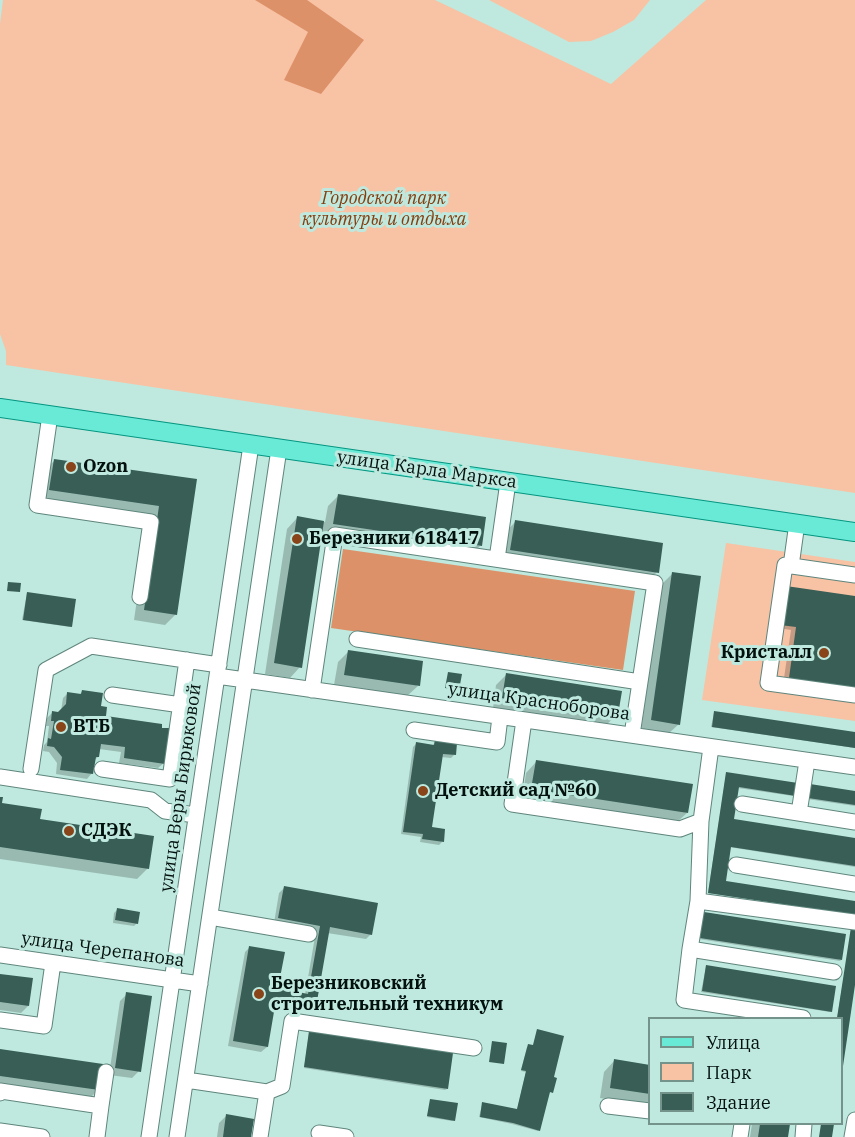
<!DOCTYPE html>
<html>
<head>
<meta charset="utf-8">
<style>
  body { margin:0 }
  #map { position:relative; width:855px; height:1137px; overflow:hidden; background:#bfe9de; font-family:"IBM Plex Serif",serif }
  canvas { display:block }
  .legend { position:absolute; left:648px; top:1017px; width:195px; height:108px; box-sizing:border-box; background:#bfe9de; border:2px solid #74938b; margin:0; padding:8px 10px; list-style:none; font-size:18px; color:#03110e }
  .legend li { display:flex; align-items:center; gap:12px; height:30px }
  .legend b { width:30px; border:2px solid #74938b }
</style>
</head>
<body>
<div id="map">
<canvas width="855" height="1137"></canvas>
<ul class="legend">
<li><b style="height:8px;background:#68ead7"></b>Улица</li>
<li><b style="height:16px;background:#f8c2a5"></b>Парк</li>
<li><b style="height:16px;background:#385e55"></b>Здание</li>
</ul>
</div>
<script>
const c = document.querySelector('canvas').getContext('2d');
c.lineJoin = 'round';
function paint(path, color) {
  c.fillStyle = color;
  c.fill(path, 'evenodd');
}
function poly(rows) {
  const path = new Path2D();
  for (const r of rows) {
    path.moveTo(r[0], r[1]);
    for (let i = 2; i < r.length; i += 2) path.lineTo(r[i], r[i + 1]);
  }
  return path;
}
function stroke(path, color, width, dash) {
  c.strokeStyle = color;
  c.lineWidth = width;
  c.lineCap = dash ? 'butt' : 'round';
  c.setLineDash(dash || []);
  c.stroke(path);
}
function write(font, color, halo, rows, align = 'center') {
  c.font = font + ' "IBM Plex Serif",serif';
  c.lineWidth = 6;
  c.setLineDash([]);
  c.textBaseline = 'middle';
  c.strokeStyle = halo;
  c.fillStyle = color;
  for (const [text, x, y, turn = 0] of rows) {
    c.save();
    c.translate(x, y);
    c.rotate((+turn || 0) * Math.PI / 180);
    c.textAlign = isNaN(turn) ? turn : align;
    if (halo) c.strokeText(text, 0, 0);
    c.fillText(text, 0, 0);
    c.restore();
  }
}
const green = poly([
  [3,0,435,0,611,84,706,0,855,0,855,493,6,365,6,351,0,334,0,24],
  [489,0,650,0,634,20,613,32,591,41,569,42],
  [726,543,855,562,855,721,702,700]
]);
const forest = poly([
  [255,0,307,0,364,40,321,94,284,80,308,32],
  [343,549,635,591,623,670,331,628]
]);
const shadow = poly([
  [55,460,195,481,176,614,165,625,134,620,149,516,40,500,44,471],
  [338,496,480,546,470,556,321,533,300,667,290,678,265,674,287,529,297,518,325,522,328,506],
  [515,522,657,572,646,583,501,560,505,533],
  [673,573,679,724,668,734,641,731,662,584],
  [783,591,855,598,855,696,783,685,791,630,778,628],
  [27,593,71,626,70,627,22,620],
  [349,651,418,686,407,696,334,685,338,662],
  [506,675,617,715,606,725,493,708,496,685],
  [82,692,99,708,104,717,164,763,158,768,119,763,121,752,99,749,98,757,93,761,92,773,87,779,56,774,57,763,49,752,43,751,44,745,47,742,49,726,46,726,47,718,52,713,58,713,61,711,63,698,68,693,79,695],
  [714,713,855,733,855,748,711,727],
  [436,741,454,755,451,758,441,757,431,828,442,842,439,845,420,842,421,837,401,834,413,747,416,744,432,746],
  [536,762,687,813,676,823,522,800,526,773],
  [726,775,794,795,793,796,738,788,733,821,855,839,855,867,729,847,724,882,855,902,855,916,708,893],
  [809,787,855,793,855,806,807,799],
  [0,799,0,804,148,868,137,879,0,859],
  [284,888,371,934,366,939,327,933,315,1006,309,1011,274,1005,267,1047,261,1052,228,1046,245,952,250,947,276,990,305,995,316,931,274,923,279,893],
  [117,910,137,923,134,926,113,923,114,913],
  [704,914,841,960,840,961,699,939],
  [852,928,855,975,842,1064,842,1018,837,1018],
  [706,967,831,1011,830,1012,701,992],
  [0,975,28,1006,21,1013,0,1010],
  [127,994,139,1071,132,1078,109,1075,120,1001],
  [537,1031,552,1078,551,1092,548,1093,539,1130,538,1131,512,1124,479,1117,482,1105,517,1110,526,1072,521,1071,527,1047,533,1046],
  [309,1034,447,1089,445,1090,304,1068],
  [0,1051,98,1090,91,1097,0,1084],
  [614,1061,650,1066,650,1106,600,1098,604,1072],
  [431,1100,454,1120,452,1121,427,1117],
  [226,1116,250,1137,217,1137,219,1123],
  [752,1124,788,1124,786,1137,750,1137]
]);
const building = poly([
  [54,459,197,479,177,615,144,610,159,506,49,490],
  [338,494,486,517,482,546,333,524],
  [297,516,324,521,302,668,274,663],
  [515,520,663,543,659,573,510,550],
  [672,572,701,576,680,725,651,720],
  [8,582,21,583,20,592,7,591],
  [786,586,855,596,855,688,789,678,796,627,780,625],
  [27,592,76,599,72,627,23,620],
  [348,650,423,661,420,686,344,675],
  [448,672,462,674,459,690,445,688],
  [506,673,622,691,618,715,502,698],
  [82,690,103,693,101,706,107,707,106,716,162,724,162,728,170,728,165,764,124,758,125,747,101,744,99,757,96,757,93,774,60,770,62,757,54,747,47,746,48,738,51,739,54,721,51,721,52,711,58,712,66,704,67,692,81,694],
  [714,711,855,732,855,748,712,727],
  [435,739,457,743,456,755,443,754,432,827,445,829,444,842,422,839,423,834,403,832,416,742,434,745],
  [536,760,693,784,688,813,531,789],
  [726,772,798,783,796,796,739,787,734,819,855,838,855,866,731,847,726,881,855,901,855,915,708,893],
  [810,784,855,791,855,805,808,798],
  [0,797,3,797,2,803,42,809,40,819,154,836,149,869,0,847],
  [284,886,378,903,372,935,330,927,316,1007,276,1000,268,1047,233,1041,249,946,285,952,278,988,308,994,320,926,278,918],
  [117,908,140,912,138,924,115,920],
  [704,912,846,934,842,960,700,938],
  [851,927,855,927,855,985,843,1066,842,1066,842,1018,837,1018],
  [706,965,836,986,832,1012,702,991],
  [0,974,33,978,29,1006,0,1002],
  [126,992,152,996,141,1072,115,1068],
  [537,1029,564,1036,554,1077,557,1078,553,1093,550,1092,540,1131,513,1123,480,1117,482,1102,517,1109,526,1071,521,1070,528,1044,533,1045],
  [309,1031,453,1053,448,1089,304,1067],
  [492,1041,507,1043,504,1064,489,1062],
  [0,1049,103,1064,99,1090,0,1076],
  [614,1059,650,1065,650,1094,610,1088],
  [430,1099,458,1103,455,1121,427,1116],
  [226,1114,254,1119,251,1137,223,1137],
  [760,1124,790,1124,788,1137,758,1137],
  [821,1124,834,1124,832,1137,819,1137]
]);
const minor = poly([
  [50,415,37,505,151,522,140,597],
  [497,559,508,482],
  [791,566,797,523],
  [855,575,785,565,768,683,855,695],
  [357,639,640,682],
  [217,676,855,767],
  [312,690,335,535,655,583,632,735],
  [112,695,181,705],
  [524,720,512,804,680,829,701,821],
  [414,730,497,742,500,717],
  [711,747,701,821,698,901,855,922],
  [31,769,46,670,91,646,219,665],
  [102,769,170,779,187,660],
  [0,777,151,800,165,811,196,815],
  [742,804,855,822],
  [799,813,807,761],
  [736,865,855,884],
  [698,901,690,949,834,972],
  [210,917,309,934],
  [690,949,684,1000,803,1018],
  [0,955,200,984],
  [0,1020,44,1026,53,963],
  [186,1080,267,1092,260,1137],
  [267,1092,282,1086,292,1021,474,1048],
  [0,1093,0,1091,101,1106,97,1137],
  [101,1106,106,1072],
  [608,1106,650,1111],
  [0,1131,42,1137],
  [319,1133,346,1137],
  [149,1137,251,445],
  [177,1137,279,449],
  [740,1137,742,1124],
  [803,1137,804,1124],
  [852,1137,855,1120]
]);
const major = poly([
  [0,408,855,532]
]);
const markers = [
  [71,467,6,"#894419"],
  [297,539,6,"#894419"],
  [824,653,6,"#894419"],
  [61,727,6,"#894419"],
  [423,791,6,"#894419"],
  [69,831,6,"#894419"],
  [259,994,6,"#894419"]
];
const parkNames = [
  ["Городской парк",384,199],
  ["культуры и отдыха",384,220]
];
const poiNames = [
  ["Ozon",83,467],
  ["Березники 618417",309,539],
  ["Кристалл",812,653,"right"],
  ["ВТБ",73,727],
  ["Детский сад №60",435,791],
  ["СДЭК",81,831],
  ["Березниковский",271,984],
  ["строительный техникум",271,1005]
];
const streetNames = [
  ["улица Карла Маркса",427,470,8],
  ["улица Красноборова",539,702,8],
  ["улица Веры Бирюковой",181,788,-82],
  ["улица Черепанова",103,950,8]
];
paint(green, '#f8c2a5');
paint(forest, '#dd9168');
paint(shadow, '#0003');
paint(building, '#385e55');
stroke(minor, '#5f857c', 17);
stroke(major, '#049580', 20);
stroke(minor, '#fff', 15);
stroke(major, '#68ead7', 18);
for (const [x, y, r, color] of markers) {
  const dot = new Path2D();
  dot.arc(x, y, r, 0, 2 * Math.PI);
  c.fillStyle = color;
  c.fill(dot);
  stroke(dot, '#bfe9de', 2);
}
write('italic 18px', '#843f11', '#bfe9de', parkNames);
write('bold 18px', '#03110e', '#bfe9de', poiNames, 'left');
write('18px', '#03110e', '#bfe9de', streetNames);
</script>
</body>
</html>
